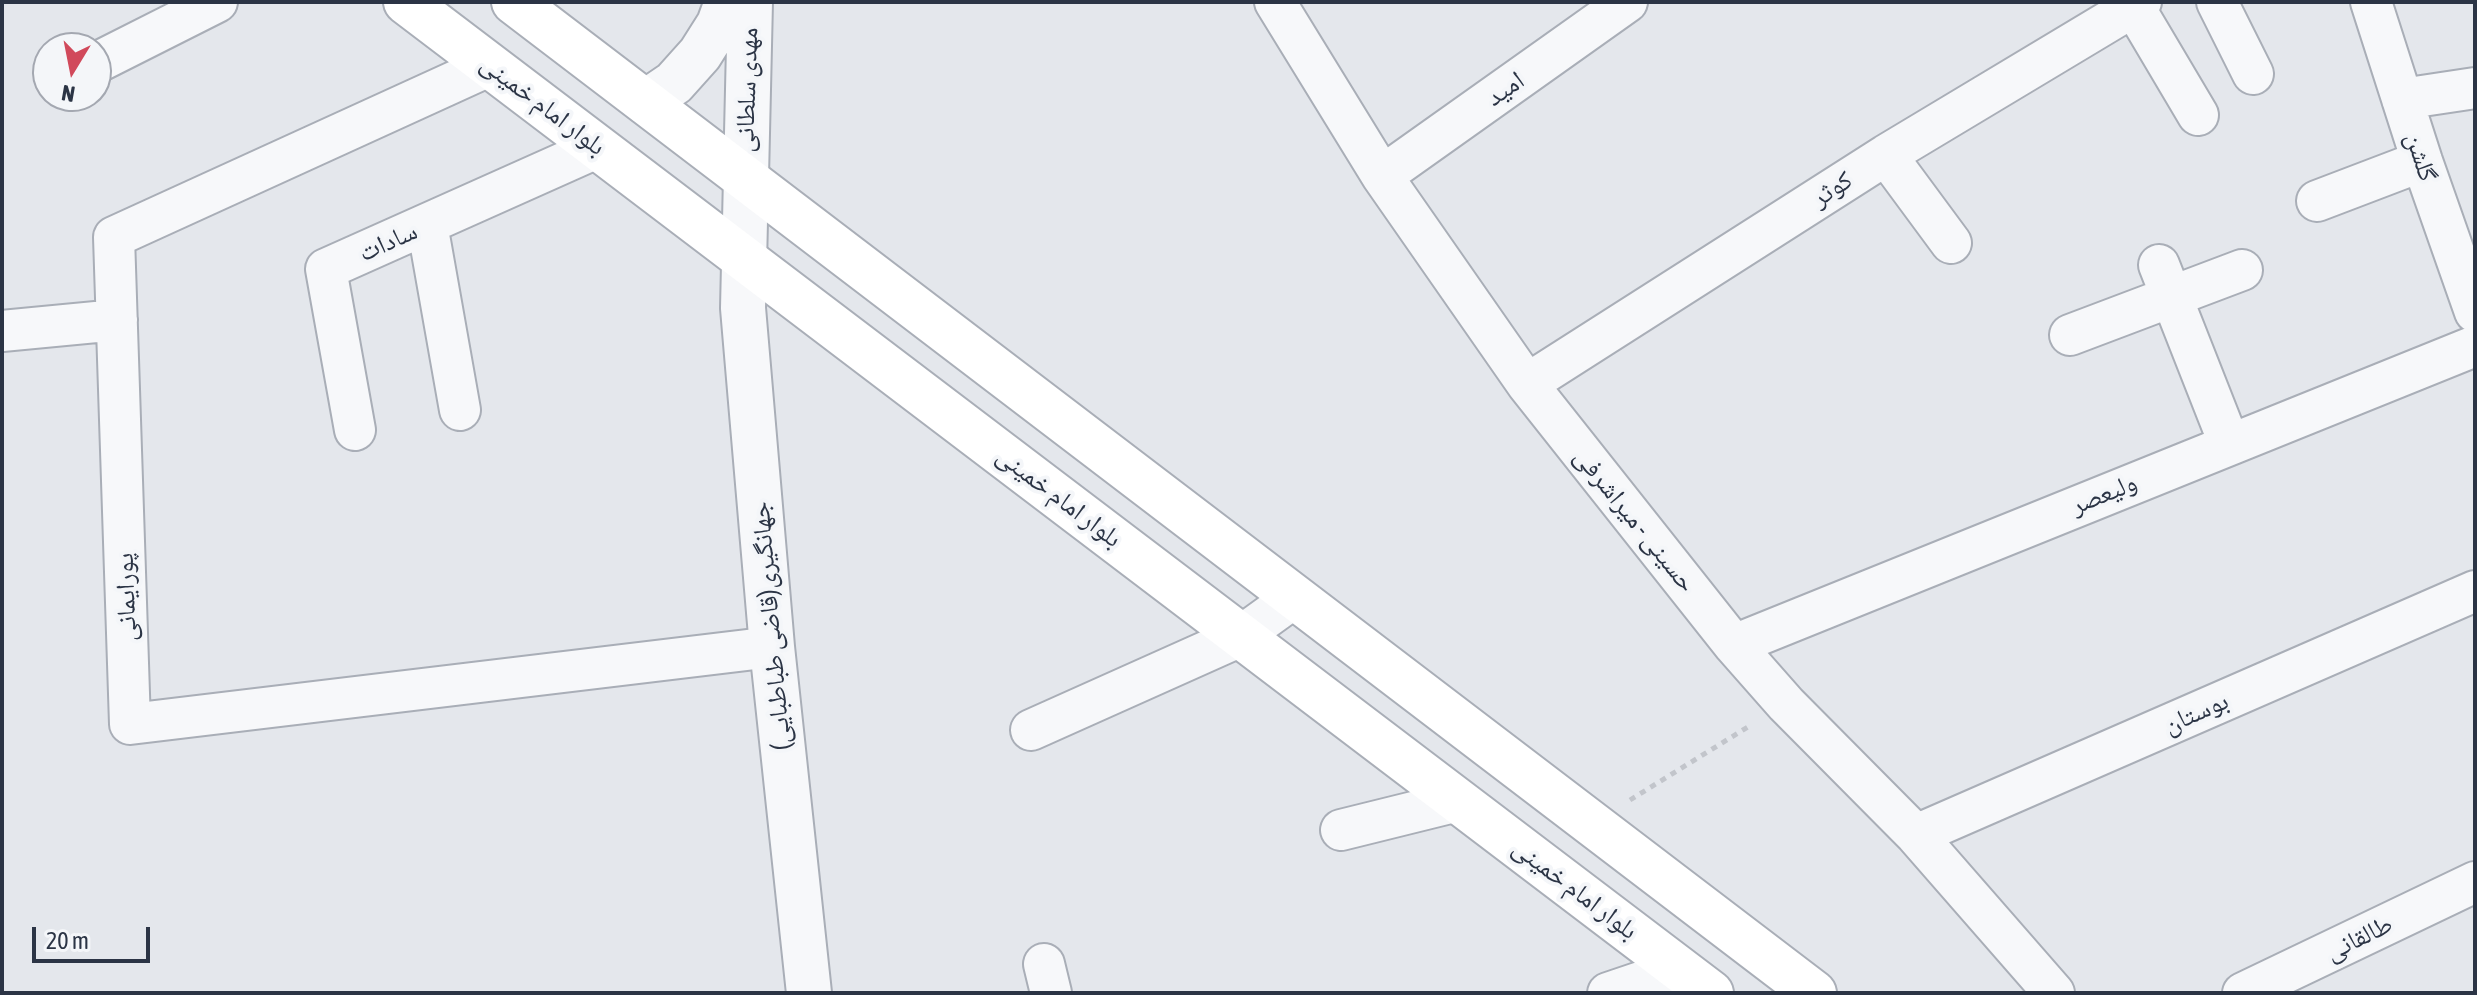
<!DOCTYPE html>
<html>
<head>
<meta charset="utf-8">
<style>
  body { margin:0 }
  #map { position:relative; width:2477px; height:995px; overflow:hidden; background:#e4e7ec; font-family:"Asap Condensed",sans-serif }
  canvas { display:block }
  .frame { position:absolute; inset:0; border:4px solid #2b3445; pointer-events:none }
  .north { position:absolute; left:32px; top:32px; width:80px; height:80px; box-sizing:border-box; background:#f4f6f9; border:2px solid #a4a8b1; border-radius:50%; rotate:190deg; font-size:22px; font-weight:700; line-height:32px; text-align:center; color:#2b3445 }
  .north::after { content:''; display:block; margin:auto; width:28px; height:36px; background:#d1495b; clip-path:polygon(50% 0,100% 100%,50% 72%,0 100%) }
  .scale { position:absolute; left:32px; top:927px; width:118px; height:36px; box-sizing:border-box; border:4px solid #2b3445; border-top:0; padding-left:10px; font-size:24px; line-height:28px; white-space:nowrap; color:#2b3445; -webkit-text-stroke:6px #f4f6f9; paint-order:stroke }
</style>
</head>
<body>
<div id="map">
<canvas width="2477" height="995"></canvas>
<div class="frame"></div>
<div class="north">N</div>
<div class="scale">20 m</div>
</div>
<script>
const c = document.querySelector('canvas').getContext('2d');
c.lineJoin = 'round';
function poly(rows) {
  const path = new Path2D();
  for (const r of rows) {
    path.moveTo(r[0], r[1]);
    for (let i = 2; i < r.length; i += 2) path.lineTo(r[i], r[i + 1]);
  }
  return path;
}
function stroke(path, color, width, dash) {
  c.strokeStyle = color;
  c.lineWidth = width;
  c.lineCap = dash ? 'butt' : 'round';
  c.setLineDash(dash || []);
  c.stroke(path);
}
function write(font, color, halo, rows, align = 'center') {
  c.font = font + ' "Asap Condensed","Noto Naskh Arabic",sans-serif';
  c.lineWidth = 8;
  c.setLineDash([]);
  c.textBaseline = 'middle';
  c.strokeStyle = halo;
  c.fillStyle = color;
  for (const [text, x, y, turn = 0] of rows) {
    c.save();
    c.translate(x, y);
    c.rotate((+turn || 0) * Math.PI / 180);
    c.textAlign = isNaN(turn) ? turn : align;
    if (halo) c.strokeText(text, 0, 0);
    c.fillText(text, 0, 0);
    c.restore();
  }
}
const path = poly([
  [1630,800,1751,725]
]);
const minor = poly([
  [1275,2,1382,176,1527,384,1734,645,1786,704,1916,835,2054,993],
  [2217,2,2253,74],
  [2371,2,2422,161,2475,312],
  [2134,7,2198,115],
  [96,63,217,2],
  [491,65,114,237,130,724,772,647],
  [2402,99,2475,88],
  [1886,155,1951,243],
  [1382,176,1627,2],
  [2317,201,2422,161],
  [427,224,460,410],
  [2159,265,2229,443],
  [2,331,117,320],
  [2070,335,2242,270],
  [1527,384,1886,155,2141,2],
  [355,430,326,269,599,147],
  [1734,645,2475,346],
  [1031,730,1241,636,1295,597],
  [1341,830,1458,801],
  [1916,835,2475,591],
  [1044,964,1051,993],
  [1608,993,1679,969],
  [2243,993,2475,882]
]);
const tertiary = poly([
  [750,2,743,308,772,647,809,993],
  [646,102,674,83,700,54,719,24,727,2]
]);
const secondary = poly([
  [406,2,1711,993],
  [514,2,1814,993]
]);
const streetNames = [
  ["امید",1505,89,-35],
  ["مهدی سلطانی",747,90,-88],
  ["بلوار امام خمینی",543,105,37],
  ["گلشن",2421,157,72],
  ["کوثر",1832,189,-33],
  ["سادات",388,242,-24],
  ["ولیعصر",2104,494,-22],
  ["بلوار امام خمینی",1059,497,37],
  ["حسینی - میراشرفی",1635,520,51],
  ["پورایمانی",126,597,-92],
  ["جهانگیری(قاضی طباطبایی)",771,626,-95],
  ["بوستان",2196,713,-24],
  ["بلوار امام خمینی",1575,889,37],
  ["طالقانی",2359,938,-26]
];
stroke(minor, '#a9aeb7', 44);
stroke(tertiary, '#a9aeb7', 48);
stroke(secondary, '#a9aeb7', 48);
stroke(path, '#c2c5cb', 5, [6, 6]);
stroke(minor, '#f7f8fa', 40);
stroke(tertiary, '#f7f8fa', 44);
stroke(secondary, '#fff', 44);
write('26px', '#2b3445', '#f4f6f9', streetNames);
</script>
</body>
</html>
